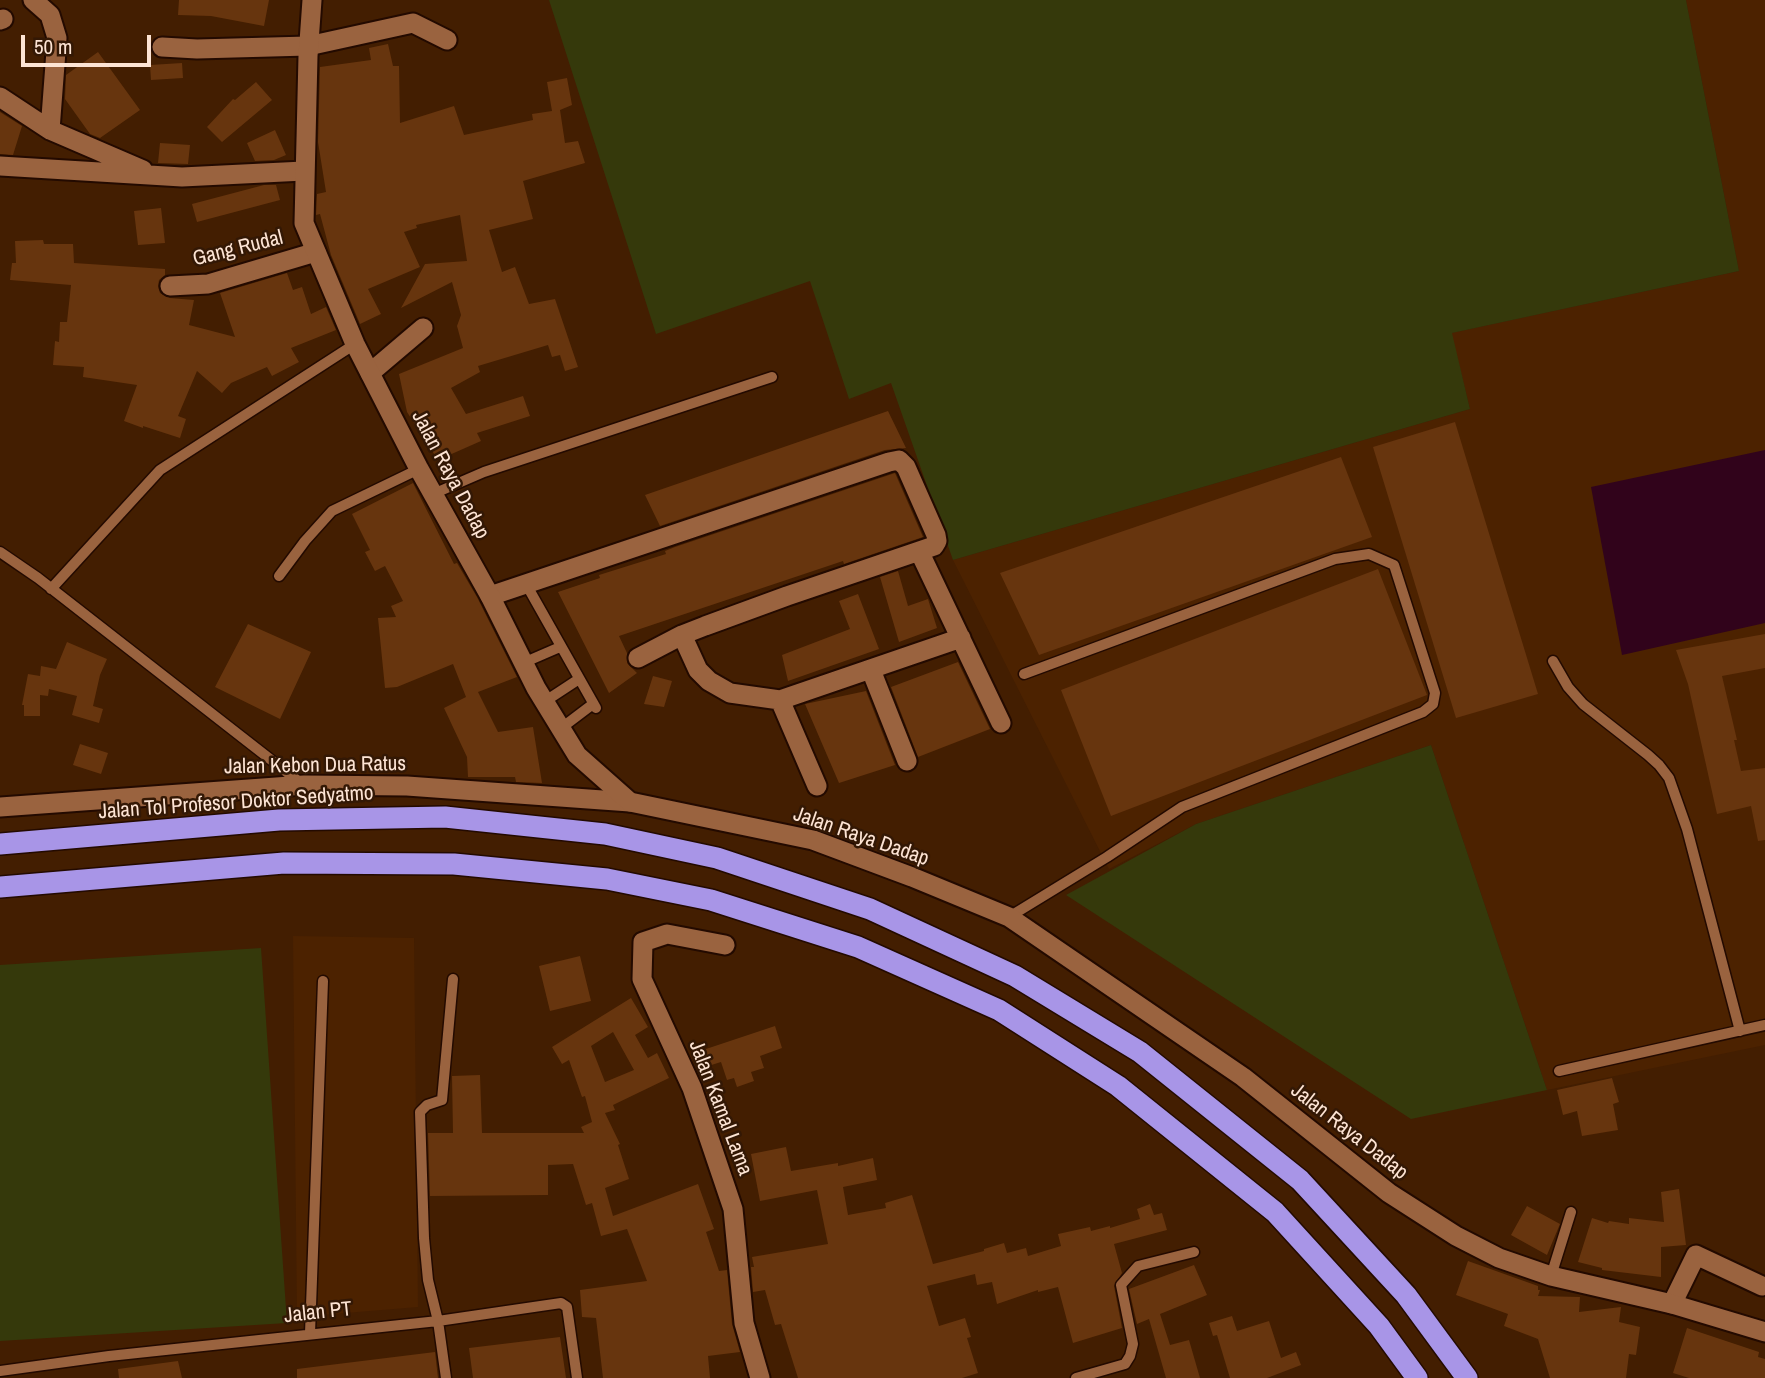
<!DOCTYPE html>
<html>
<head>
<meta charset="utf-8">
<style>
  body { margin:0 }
  #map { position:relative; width:1765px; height:1378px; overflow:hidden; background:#431e01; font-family:"Archivo Narrow",sans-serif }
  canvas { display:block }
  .scale { position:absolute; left:21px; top:35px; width:130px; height:32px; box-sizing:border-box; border:4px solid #fde4d4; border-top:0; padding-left:9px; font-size:21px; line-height:24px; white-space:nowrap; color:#fde4d4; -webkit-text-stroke:5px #331805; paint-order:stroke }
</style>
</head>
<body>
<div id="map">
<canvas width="1765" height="1378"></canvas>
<div class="scale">50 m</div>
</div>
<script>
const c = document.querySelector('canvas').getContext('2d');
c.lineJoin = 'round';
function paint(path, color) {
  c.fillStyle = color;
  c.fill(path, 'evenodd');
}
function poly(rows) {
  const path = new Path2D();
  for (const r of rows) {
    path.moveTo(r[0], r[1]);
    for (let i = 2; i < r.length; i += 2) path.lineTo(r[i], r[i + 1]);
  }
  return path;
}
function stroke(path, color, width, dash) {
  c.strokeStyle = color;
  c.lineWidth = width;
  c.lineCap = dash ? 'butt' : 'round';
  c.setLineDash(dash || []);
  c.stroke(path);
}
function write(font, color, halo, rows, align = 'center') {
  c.font = font + ' "Archivo Narrow",sans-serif';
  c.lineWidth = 5;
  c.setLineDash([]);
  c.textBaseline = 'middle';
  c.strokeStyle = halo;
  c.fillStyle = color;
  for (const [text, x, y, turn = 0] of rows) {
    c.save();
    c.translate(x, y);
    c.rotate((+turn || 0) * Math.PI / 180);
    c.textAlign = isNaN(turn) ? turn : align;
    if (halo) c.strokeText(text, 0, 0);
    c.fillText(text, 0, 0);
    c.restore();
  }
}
const built = poly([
  [1686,0,1765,0,1765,1045,1547,1090,1431,745,1196,824,1109,869,953,560,1470,409,1451,333,1739,271],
  [293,936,414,938,418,1307,297,1317]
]);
const green = poly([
  [549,0,1686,0,1739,271,1452,333,1470,409,953,560,891,383,849,399,810,281,656,334],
  [1431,745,1547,1090,1411,1119,1066,895,1196,824],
  [261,948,287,1323,0,1341,0,965]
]);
const water = poly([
  [1765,450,1765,623,1622,655,1591,487]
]);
const building = poly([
  [179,0,269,0,264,26,211,16,178,15],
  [388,44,393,66,399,66,400,123,454,106,464,135,533,120,532,114,552,111,547,82,567,78,572,105,560,110,565,143,578,141,585,163,523,181,533,219,489,230,502,272,515,267,529,304,555,299,578,367,565,371,560,355,552,357,548,345,478,366,480,372,451,388,466,414,523,396,530,416,477,433,481,441,438,460,407,412,399,374,463,348,457,326,461,315,452,282,401,308,425,264,467,261,460,215,416,225,417,228,404,232,420,267,368,289,381,314,360,324,331,255,320,214,316,215,317,194,326,192,318,142,320,67,371,60,369,48],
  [98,52,140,110,100,138,90,134,65,99,66,75],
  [182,63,183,78,151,80,150,65],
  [256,82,272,100,222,142,207,127,233,99,235,100],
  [0,112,22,126,13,155,0,154],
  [275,130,286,155,274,160,255,161,247,143],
  [160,143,190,145,188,164,158,163],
  [264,185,276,185,280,200,197,222,192,204],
  [161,208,165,243,138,245,134,211],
  [43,240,44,244,73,244,74,263,165,269,165,275,159,280,158,286,160,293,170,298,194,300,189,325,235,337,220,293,287,273,293,290,302,287,311,314,326,307,336,330,291,348,299,362,272,376,267,367,231,383,222,393,197,371,178,416,186,419,180,438,143,426,143,428,124,421,137,385,83,377,84,367,53,365,55,341,59,342,60,322,67,322,71,285,10,280,12,263,16,263,15,241],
  [888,411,906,448,885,450,660,526,645,495],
  [1455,422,1538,694,1456,718,1373,447],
  [1341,457,1372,537,1039,655,1000,573],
  [895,473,923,537,844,564,843,561,619,636,627,653,627,663,637,673,609,693,558,592,600,578,599,575,666,554,665,551,675,547],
  [413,483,454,564,457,563,477,597,517,677,478,692,498,732,533,727,542,783,516,782,515,777,468,777,467,757,444,708,466,697,453,664,397,687,385,688,378,618,396,617,391,606,403,601,385,566,375,571,365,552,370,550,352,514],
  [1378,569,1427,695,1111,816,1061,690],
  [898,571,908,606,928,599,937,628,899,642,880,577],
  [858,594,879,649,788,681,782,655,850,629,839,601],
  [248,624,311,652,280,719,215,687],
  [1765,634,1765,668,1722,676,1737,740,1734,740,1741,771,1765,768,1765,840,1758,841,1751,806,1717,814,1688,684,1676,650],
  [67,642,107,659,100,675,93,706,103,709,99,723,72,715,77,696,49,689,48,696,40,695,40,716,24,716,24,705,22,705,28,674,40,676,41,666,56,669],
  [958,662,990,729,918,757,891,687],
  [653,676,672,681,664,707,644,704],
  [866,691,895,765,839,783,805,704],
  [80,744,108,753,101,774,73,765],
  [580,956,591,1001,550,1011,539,966],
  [631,998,648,1027,635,1035,648,1058,657,1053,669,1078,613,1105,615,1110,605,1113,620,1144,618,1145,629,1179,605,1188,613,1216,698,1184,714,1229,706,1232,719,1271,727,1270,732,1324,740,1352,708,1356,710,1378,603,1378,596,1318,582,1317,580,1290,647,1281,627,1229,601,1236,592,1203,586,1205,573,1164,548,1165,548,1195,430,1196,428,1133,453,1133,452,1076,480,1075,482,1133,584,1133,581,1127,592,1122,585,1096,582,1097,569,1060,562,1064,552,1047],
  [613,1032,634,1070,605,1082,591,1046],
  [775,1026,782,1048,760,1056,764,1068,751,1072,754,1081,737,1087,734,1078,727,1080,721,1062,705,1067,700,1051],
  [1612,1078,1619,1102,1613,1104,1618,1130,1582,1136,1577,1111,1563,1115,1557,1090],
  [786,1147,791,1171,838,1163,838,1166,873,1158,877,1180,843,1187,848,1215,886,1208,885,1203,912,1195,933,1264,984,1251,984,1249,1004,1243,1007,1253,1026,1248,1028,1256,1061,1246,1058,1234,1090,1227,1091,1231,1110,1226,1110,1228,1140,1219,1137,1209,1150,1204,1154,1215,1162,1213,1167,1230,1114,1244,1122,1273,1114,1286,1122,1328,1073,1343,1058,1287,1038,1292,1038,1290,997,1304,992,1282,977,1285,975,1274,927,1286,939,1326,965,1318,971,1337,967,1338,978,1373,962,1378,798,1378,781,1324,775,1325,765,1290,753,1292,751,1267,754,1267,752,1257,828,1244,817,1190,760,1201,751,1154],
  [1679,1189,1686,1245,1661,1247,1661,1277,1602,1270,1602,1268,1578,1262,1592,1218,1608,1223,1609,1221,1629,1224,1629,1218,1664,1222,1661,1192],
  [1527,1206,1560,1224,1547,1255,1511,1235],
  [1468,1261,1538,1286,1538,1290,1540,1290,1538,1296,1580,1297,1579,1312,1621,1307,1619,1322,1640,1327,1636,1355,1629,1354,1626,1378,1550,1378,1538,1339,1504,1326,1508,1314,1456,1295],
  [1194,1265,1207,1295,1160,1314,1170,1345,1189,1340,1200,1378,1166,1378,1149,1319,1137,1324,1129,1289],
  [1232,1316,1237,1331,1269,1321,1281,1358,1296,1352,1301,1365,1267,1378,1230,1378,1217,1335,1213,1336,1209,1323],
  [1687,1328,1759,1352,1758,1357,1765,1359,1765,1378,1689,1378,1673,1373],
  [560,1337,566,1378,473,1378,469,1348],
  [435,1352,438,1378,297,1378,297,1369],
  [178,1361,182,1378,119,1378,118,1369]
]);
const service = poly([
  [433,494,484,472,772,377],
  [0,552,38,578,302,784],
  [279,576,305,541,332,511,419,469],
  [526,584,596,708],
  [51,589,160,470,355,344],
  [1553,661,1568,687,1583,704,1648,755,1659,765,1669,778,1687,829,1740,1031],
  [523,663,560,647],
  [544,702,579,679],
  [560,729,593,704],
  [1009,917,1107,857,1182,807,1423,712,1433,704,1435,693,1394,565,1369,554,1335,559,1024,674],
  [1559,1071,1765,1025],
  [1551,1276,1571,1212],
  [310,1333,323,981],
  [0,1371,109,1356,438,1321,561,1303,567,1307,577,1378],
  [446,1378,438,1321,428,1280,424,1238,420,1112,427,1105,442,1100,453,979],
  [1076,1378,1125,1364,1130,1356,1133,1344,1121,1285,1138,1266,1194,1252]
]);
const minor = poly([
  [33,0,50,15,57,38,50,130],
  [0,20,3,19],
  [162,47,197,49,308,46,413,23,447,40],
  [0,97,50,130,143,170],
  [0,166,182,177,304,171],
  [170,286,208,284,316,252],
  [370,373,423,328],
  [920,553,1001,723],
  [490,596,889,462,899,460,906,467,936,535,937,541,934,546,787,596,705,626,682,635,638,658],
  [682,635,698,670,709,681,730,693,780,700,961,638],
  [871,670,907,761],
  [780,700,817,786],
  [0,807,304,785,407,786,630,802],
  [725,945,667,934,643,942,642,979,692,1088,733,1209,744,1323,760,1378],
  [1672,1304,1696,1255,1762,1286]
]);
const secondary = poly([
  [312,0,308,56,304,223,355,344,419,469,490,596,536,688,577,755,630,802,813,840,912,877,1009,917,1243,1077,1389,1193,1456,1236,1499,1258,1551,1276,1672,1304,1765,1332]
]);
const motorway = poly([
  [0,844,279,820,445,817,605,834,717,858,870,909,1015,976,1140,1052,1300,1180,1406,1295,1467,1378],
  [0,887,284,863,454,864,607,879,711,900,858,947,999,1010,1118,1086,1275,1212,1379,1326,1417,1378]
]);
const streetNames = [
  ["Gang Rudal",238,249,-14],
  ["Jalan Raya Dadap",450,475,62],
  ["Jalan Kebon Dua Ratus",315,766,-1],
  ["Jalan Tol Profesor Doktor Sedyatmo",236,803,-4],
  ["Jalan Raya Dadap",861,837,19],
  ["Jalan Kamal Lama",720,1108,69],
  ["Jalan Raya Dadap",1349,1132,38],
  ["Jalan PT",318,1313,-6]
];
paint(built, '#4c2200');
paint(green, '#35390b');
paint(water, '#31031b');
paint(building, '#67350e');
stroke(service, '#230a00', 13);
stroke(minor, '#230a00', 23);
stroke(secondary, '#230a00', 23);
stroke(motorway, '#230a00', 24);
stroke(service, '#9a633f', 10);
stroke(minor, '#9a633f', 19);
stroke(secondary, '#9a633f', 19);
stroke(motorway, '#a895e7', 21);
write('21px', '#fde4d4', '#331805', streetNames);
</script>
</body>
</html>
